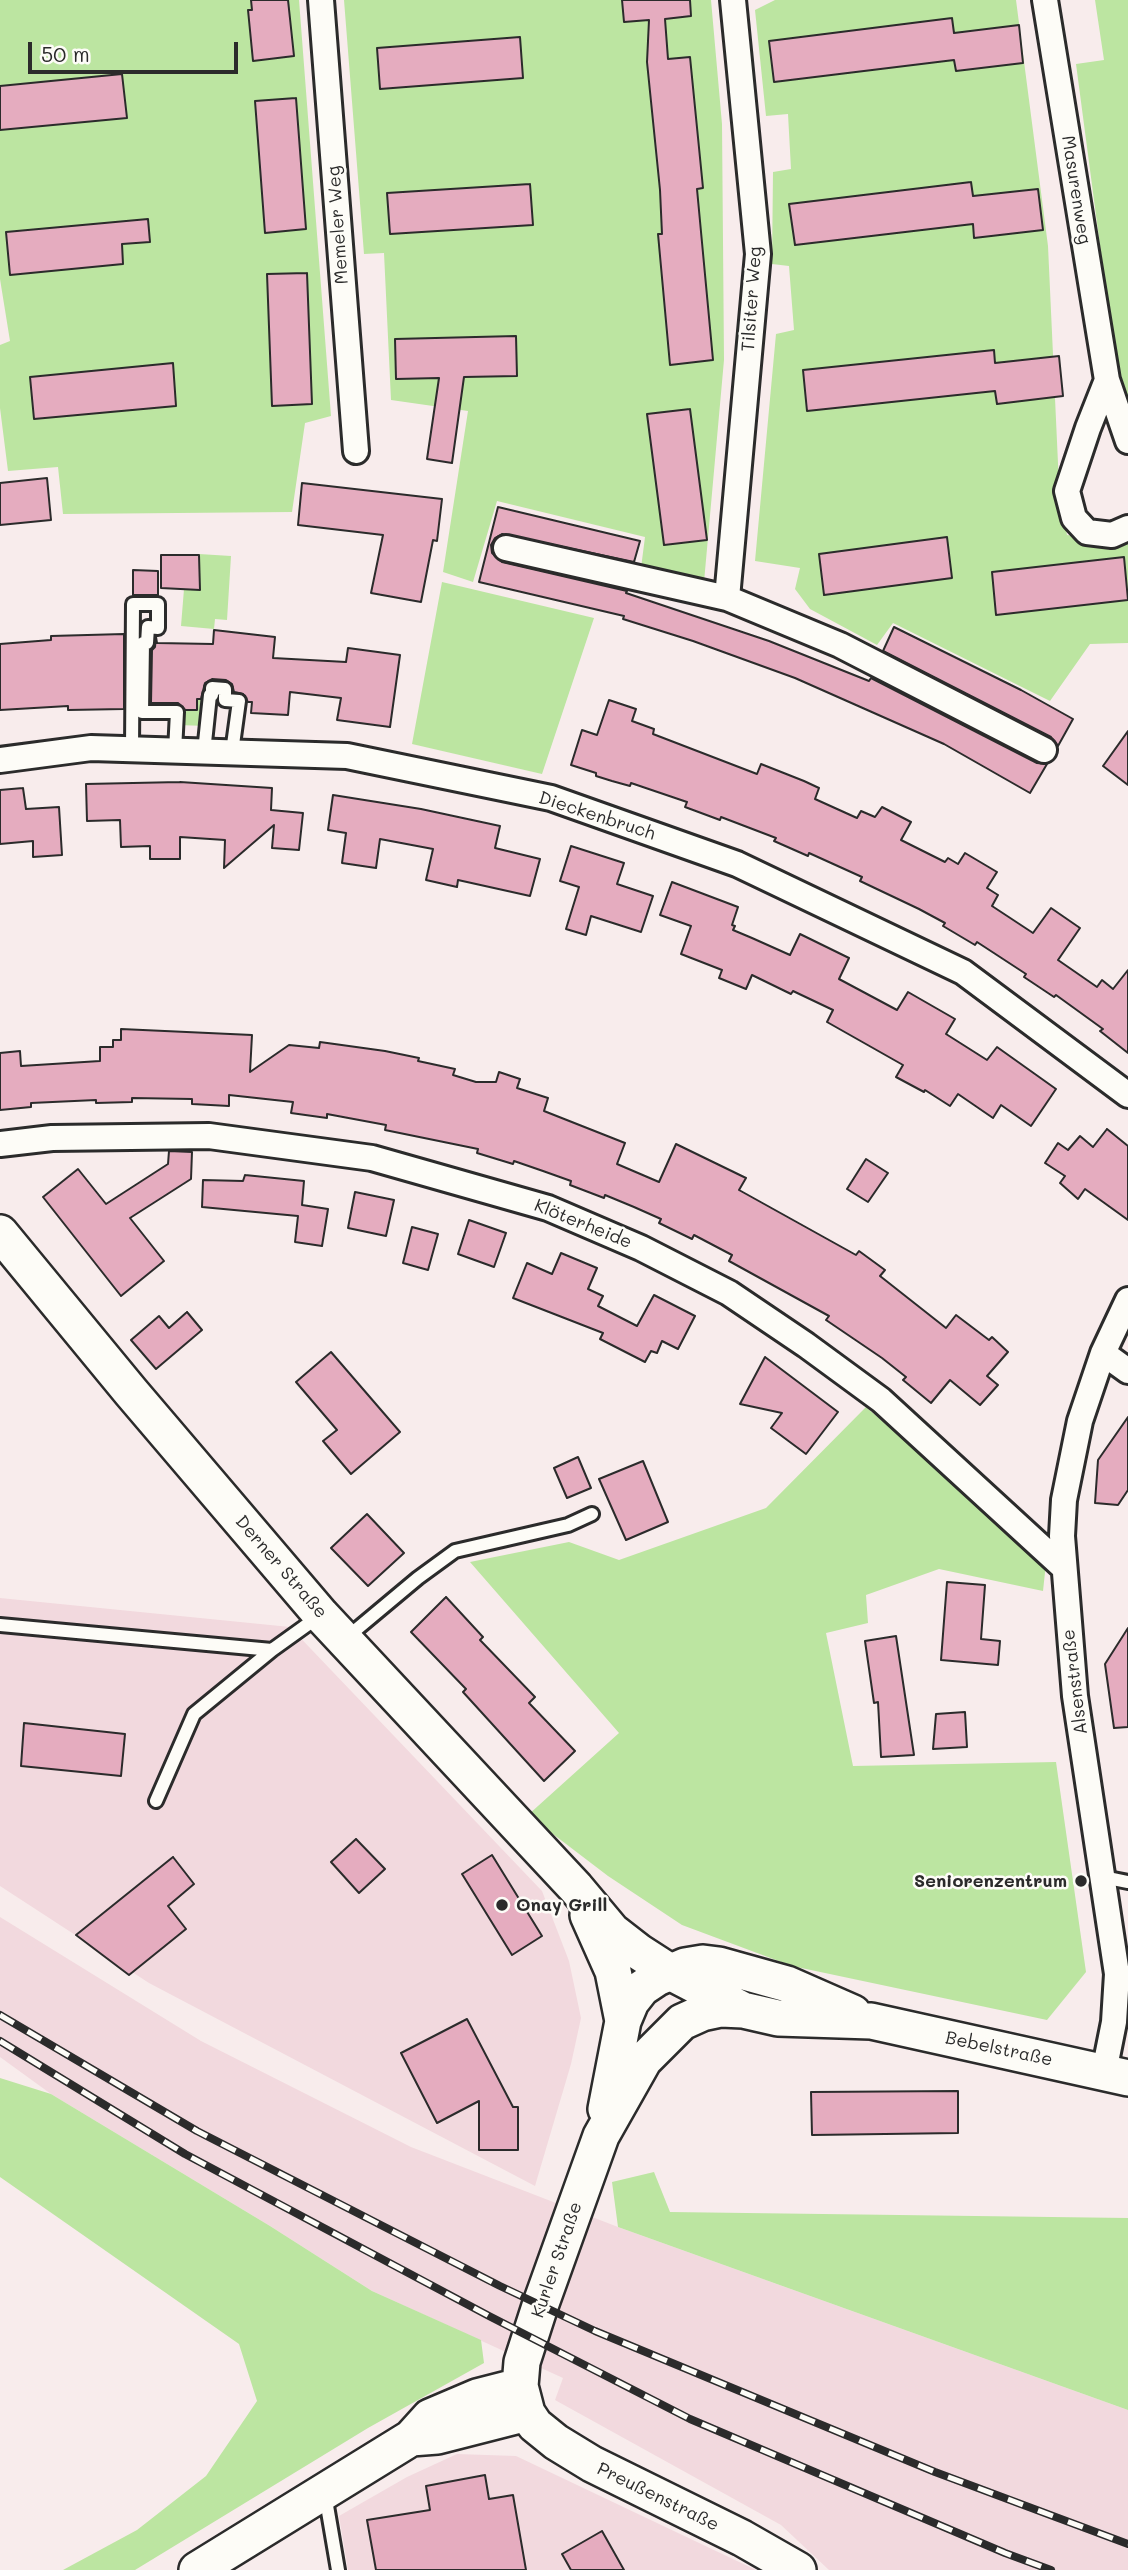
<!DOCTYPE html>
<html>
<head>
<meta charset="utf-8">
<style>
  body { margin:0 }
  #map { position:relative; width:1128px; height:2570px; overflow:hidden; background:#f8ecec; font-family:Mali,sans-serif }
  canvas { display:block }
  .scale { position:absolute; left:28px; top:42px; width:210px; height:32px; box-sizing:border-box; border:4px solid #2b2b2b; border-top:0; padding-left:9px; font-size:21px; line-height:24px; white-space:nowrap; color:#2b2b2b; -webkit-text-stroke:5px #fdfcf7; paint-order:stroke }
</style>
</head>
<body>
<div id="map">
<canvas width="1128" height="2570"></canvas>
<div class="scale">50 m</div>
</div>
<script>
const c = document.querySelector('canvas').getContext('2d');
c.lineJoin = 'round';
function paint(path, color) {
  c.fillStyle = color;
  c.fill(path, 'evenodd');
}
function poly(rows) {
  const path = new Path2D();
  for (const r of rows) {
    path.moveTo(r[0], r[1]);
    for (let i = 2; i < r.length; i += 2) path.lineTo(r[i], r[i + 1]);
  }
  return path;
}
function stroke(path, color, width, dash) {
  c.strokeStyle = color;
  c.lineWidth = width;
  c.lineCap = dash ? 'butt' : 'round';
  c.setLineDash(dash || []);
  c.stroke(path);
}
function write(font, color, halo, rows, align = 'center') {
  c.font = font + ' Mali,sans-serif';
  c.lineWidth = 5;
  c.setLineDash([]);
  c.textBaseline = 'middle';
  c.strokeStyle = halo;
  c.fillStyle = color;
  for (const [text, x, y, turn = 0] of rows) {
    c.save();
    c.translate(x, y);
    c.rotate((+turn || 0) * Math.PI / 180);
    c.textAlign = isNaN(turn) ? turn : align;
    if (halo) c.strokeText(text, 0, 0);
    c.fillText(text, 0, 0);
    c.restore();
  }
}
const built = poly([
  [0,1598,290,1627,542,1891,569,1961,581,2018,571,2064,535,2186,149,1983,0,1886],
  [0,1917,201,2041,411,2147,618,2227,1128,2410,1128,2570,829,2570,781,2525,555,2400,563,2378,372,2291,270,2226,51,2094,0,2057],
  [457,2454,516,2456,756,2570,348,2570,339,2516,407,2477]
]);
const green = poly([
  [0,0,299,0,331,416,305,423,292,512,63,514,58,467,8,471,0,408,0,345,10,341,0,279],
  [344,0,711,0,722,124,724,360,704,582,641,568,645,537,497,501,473,582,443,572,468,411,391,400,384,253,364,254],
  [775,0,1016,0,1048,246,1059,485,1067,535,1128,542,1128,643,1090,644,1050,701,893,623,877,645,810,609,795,589,800,568,755,561,776,334,794,330,789,266,772,264,773,172,791,169,788,114,766,116,755,10],
  [1095,0,1128,0,1128,401,1117,374,1076,64,1104,60],
  [199,554,231,556,227,620,215,619,214,629,181,626,184,589,200,590],
  [442,582,594,618,542,774,412,744],
  [197,694,210,695,207,726,177,725,178,709,196,710],
  [866,1407,1046,1563,1043,1591,939,1569,866,1595,868,1623,826,1633,853,1766,1056,1762,1086,1972,1047,2020,792,1966,682,1925,608,1876,528,1815,619,1733,470,1562,569,1542,619,1560,766,1508],
  [0,2078,51,2094,270,2226,372,2291,481,2340,484,2363,368,2428,135,2570,63,2570,137,2530,206,2476,257,2401,239,2344,0,2177],
  [654,2172,670,2212,1128,2218,1128,2410,618,2227,612,2182]
]);
const building = poly([
  [251,0,288,0,294,56,253,61,248,10,252,10,251,0],
  [622,0,690,0,691,16,665,19,668,59,690,57,703,188,697,189,713,360,670,365,658,234,662,234,660,190,647,62,649,20,624,22,622,0],
  [952,18,954,33,1019,25,1023,63,956,71,954,60,774,82,769,41,952,18],
  [520,37,523,78,380,89,377,48,520,37],
  [122,74,127,118,0,130,0,86,122,74],
  [296,98,306,229,265,233,255,101,296,98],
  [971,182,973,196,1038,189,1043,230,974,238,973,224,795,245,789,204,971,182],
  [530,184,533,225,390,234,387,193,530,184],
  [148,219,150,242,122,244,123,264,10,275,6,232,148,219],
  [307,273,312,404,272,406,267,274,307,273],
  [516,336,517,376,464,377,452,463,427,459,439,378,396,379,395,339,516,336],
  [994,350,995,363,1059,356,1063,396,997,404,995,391,807,411,803,370,994,350],
  [173,363,176,406,34,419,30,377,173,363],
  [690,409,707,540,664,545,647,414,690,409],
  [47,478,51,520,0,525,0,483,47,478],
  [302,483,442,499,437,541,433,540,421,602,371,593,383,535,298,525,302,483],
  [498,507,640,541,634,562,502,534,495,538,491,545,492,553,502,562,627,591,626,593,769,641,869,681,871,678,1037,763,1047,764,1030,793,944,744,795,678,693,641,623,619,624,616,479,582,498,507],
  [947,537,952,578,824,595,819,554,947,537],
  [161,555,199,555,200,590,161,588,161,555],
  [1124,557,1128,600,996,615,992,572,1124,557],
  [133,570,158,571,158,595,133,595,133,570],
  [894,627,1021,690,1073,719,1058,746,1051,737,883,651,894,627],
  [214,630,275,637,273,658,346,662,348,648,400,655,390,727,337,720,341,698,290,692,288,715,251,713,252,702,248,702,243,694,234,692,232,684,226,680,212,679,205,683,201,699,197,699,197,710,185,710,178,703,151,703,152,650,155,647,156,637,157,643,213,644,214,630],
  [124,634,124,709,68,710,68,706,0,710,0,644,51,640,51,636,124,634],
  [609,700,636,709,632,721,654,729,653,734,757,774,761,764,804,781,819,788,815,799,857,818,861,811,875,817,882,807,911,822,901,840,945,862,948,858,958,864,965,853,997,872,987,888,998,895,992,906,1033,933,1051,908,1080,928,1058,960,1097,987,1102,980,1113,989,1128,970,1128,1053,1100,1031,1103,1029,1056,995,1054,997,1024,977,1026,974,977,942,975,945,943,926,945,923,919,909,860,881,862,877,809,853,808,856,774,841,776,838,721,817,720,820,685,807,687,802,631,783,630,786,612,781,596,776,596,773,571,765,582,730,597,735,609,700],
  [1128,731,1128,785,1103,766,1128,731],
  [180,782,272,788,271,810,303,813,299,850,272,848,274,825,224,868,225,840,180,837,180,859,150,859,150,846,121,847,120,820,87,821,86,784,180,782],
  [23,788,26,809,59,807,62,855,33,857,33,841,0,844,0,790,23,788],
  [333,795,421,809,500,826,495,848,540,859,530,896,458,880,457,887,426,880,433,849,380,839,376,868,342,863,346,833,328,830,333,795],
  [571,846,624,863,617,884,653,896,641,932,591,916,586,935,566,929,579,887,560,881,571,846],
  [672,882,738,907,732,925,735,926,733,930,752,938,790,955,800,934,849,958,839,979,897,1010,908,992,955,1019,946,1034,987,1060,997,1047,1056,1089,1031,1126,1001,1105,993,1118,958,1094,950,1106,925,1090,924,1092,896,1077,903,1065,827,1022,833,1010,793,991,791,994,752,975,746,989,719,978,722,970,681,954,691,926,660,915,672,882],
  [121,1029,252,1035,250,1072,289,1045,319,1048,320,1042,385,1051,419,1058,418,1061,455,1069,453,1075,476,1082,496,1082,499,1072,520,1079,517,1088,548,1098,544,1111,625,1143,617,1164,659,1182,676,1144,746,1178,739,1190,856,1255,859,1251,885,1270,880,1276,946,1328,956,1315,989,1340,992,1337,1008,1352,987,1376,998,1385,980,1405,950,1380,931,1403,903,1380,906,1377,882,1358,826,1320,829,1316,729,1261,732,1255,694,1235,692,1239,659,1223,661,1219,634,1207,605,1195,604,1198,570,1185,571,1181,543,1171,514,1161,513,1164,477,1153,478,1149,385,1130,386,1125,327,1114,327,1118,291,1113,293,1102,229,1095,229,1106,192,1104,192,1099,132,1098,132,1102,96,1103,96,1100,31,1103,31,1107,0,1110,0,1053,20,1051,21,1066,100,1061,100,1047,113,1047,113,1040,121,1040,121,1029],
  [1107,1129,1128,1146,1128,1220,1085,1189,1078,1199,1060,1183,1065,1176,1045,1163,1058,1143,1068,1150,1080,1136,1093,1147,1107,1129],
  [169,1151,192,1152,191,1179,130,1218,164,1261,121,1296,43,1197,78,1169,106,1204,168,1164,169,1151],
  [866,1159,888,1173,868,1202,847,1189,866,1159],
  [245,1175,304,1181,302,1205,328,1209,322,1246,295,1242,298,1216,202,1207,203,1180,243,1181,245,1175],
  [355,1192,394,1200,386,1236,348,1228,355,1192],
  [469,1220,506,1233,494,1267,458,1254,469,1220],
  [412,1227,438,1234,428,1270,403,1263,412,1227],
  [561,1253,597,1268,588,1289,603,1296,598,1306,637,1326,654,1295,695,1316,678,1349,662,1341,657,1353,651,1351,645,1362,600,1339,603,1333,513,1298,527,1263,552,1274,561,1253],
  [187,1312,202,1330,156,1369,131,1340,159,1316,169,1328,187,1312],
  [331,1352,400,1432,351,1474,323,1441,337,1430,296,1382,331,1352],
  [765,1357,838,1412,806,1454,771,1428,782,1413,740,1404,765,1357],
  [1128,1417,1128,1490,1118,1505,1095,1503,1098,1460,1128,1417],
  [578,1457,591,1488,567,1498,554,1468,578,1457],
  [643,1461,668,1522,626,1540,599,1479,643,1461],
  [367,1514,404,1553,368,1586,331,1548,367,1514],
  [947,1582,985,1585,981,1639,1000,1641,998,1665,941,1660,947,1582],
  [446,1597,483,1637,480,1640,535,1697,529,1703,575,1751,544,1781,463,1692,466,1689,411,1632,446,1597],
  [1128,1628,1128,1727,1114,1728,1105,1664,1128,1628],
  [896,1636,914,1755,881,1757,878,1702,874,1703,865,1641,896,1636],
  [965,1712,967,1747,933,1749,936,1714,965,1712],
  [24,1723,125,1734,121,1776,21,1766,24,1723],
  [356,1839,385,1869,359,1893,331,1862,356,1839],
  [492,1855,542,1936,512,1955,462,1874,492,1855],
  [173,1857,194,1884,168,1906,186,1929,129,1975,76,1935,173,1857],
  [467,2019,513,2107,518,2107,518,2150,479,2150,479,2101,437,2123,401,2053,467,2019],
  [958,2091,958,2133,812,2135,811,2092,958,2091],
  [485,2475,489,2499,513,2495,526,2570,376,2570,367,2520,430,2510,426,2486,485,2475],
  [602,2531,624,2570,571,2570,562,2554,602,2531]
]);
const lane = poly([
  [132,749,133,604,158,604,158,628,148,627,147,643,143,643,142,712,177,712,175,751],
  [204,752,210,695,212,695,212,688,225,689,225,700,239,701,232,752],
  [0,1625,272,1650,318,1617],
  [345,1639,418,1578,455,1551,568,1525,592,1514],
  [156,1801,194,1714,272,1650],
  [1103,1877,1128,1882],
  [325,2494,338,2570]
]);
const street = poly([
  [321,0,356,451],
  [1045,0,1107,380,1128,441],
  [1107,380,1088,428,1067,491,1074,518,1087,532,1112,535,1128,528],
  [506,548,727,598,840,645,1044,750],
  [727,598,758,254,733,0],
  [0,760,91,748,347,756,551,798,737,864,963,972,1128,1095],
  [0,1144,52,1138,209,1136,372,1158,548,1208,641,1248,729,1293,806,1345,881,1400,1063,1567],
  [1103,1353,1128,1371],
  [1104,2072,1114,2022,1117,1974,1075,1696,1062,1536,1064,1500,1080,1421,1103,1353,1128,1300]
]);
const secondary = poly([
  [0,1233,131,1392,321,1615,576,1888,612,1931,639,1952,670,1972,743,2010],
  [588,1915,613,1971,623,2021],
  [606,2109,623,2021,631,2002,642,1988,657,1978,685,1966,703,1963,719,1965,787,1984,853,2013],
  [411,2438,437,2436,527,2413],
  [197,2570,411,2438,430,2417,477,2397,520,2386],
  [798,2570,742,2538,592,2464,556,2442,535,2425,527,2413,520,2386,522,2362,540,2306,601,2136,644,2060,682,2022,702,2013,721,2009,743,2010,778,2018,871,2021,1128,2078]
]);
const rail = poly([
  [0,2015,197,2131,500,2286,595,2331,935,2472,1128,2544],
  [0,2041,185,2154,489,2316,690,2419,1005,2553,1051,2570]
]);
const markers = [
  [1081,1881,7,"#2b2b2b"],
  [502,1905,7,"#2b2b2b"]
];
const streetNames = [
  ["Masurenweg",1076,190,81],
  ["Memeler Weg",338,225,-94],
  ["Tilsiter Weg",752,299,-86],
  ["Dieckenbruch",597,816,18],
  ["Klöterheide",583,1224,22],
  ["Derner Straße",281,1567,49],
  ["Alsenstraße",1075,1682,-97],
  ["Bebelstraße",999,2049,12],
  ["Kurler Straße",557,2260,-71],
  ["Preußenstraße",658,2497,26]
];
const poiNames = [
  ["Seniorenzentrum",1067,1881],
  ["Onay Grill",516,1905,"left"]
];
paint(built, '#f2d9de');
paint(green, '#bce5a1');
paint(building, '#e5acbf');
stroke(building, '#2b2b2b', 2);
stroke(lane, '#2b2b2b', 18);
stroke(street, '#2b2b2b', 30);
stroke(secondary, '#2b2b2b', 40);
stroke(lane, '#fdfcf7', 12);
stroke(street, '#fdfcf7', 24);
stroke(secondary, '#fdfcf7', 35);
stroke(rail, '#2b2b2b', 8);
stroke(rail, '#fdfcf7', 5, [16]);
for (const [x, y, r, color] of markers) {
  const dot = new Path2D();
  dot.arc(x, y, r, 0, 2 * Math.PI);
  c.fillStyle = color;
  c.fill(dot);
  stroke(dot, '#fdfcf7', 2.5);
}
write('18px', '#2b2b2b', '#fdfcf7', streetNames);
write('bold 18px', '#2b2b2b', '#fdfcf7', poiNames, 'right');
</script>
</body>
</html>
